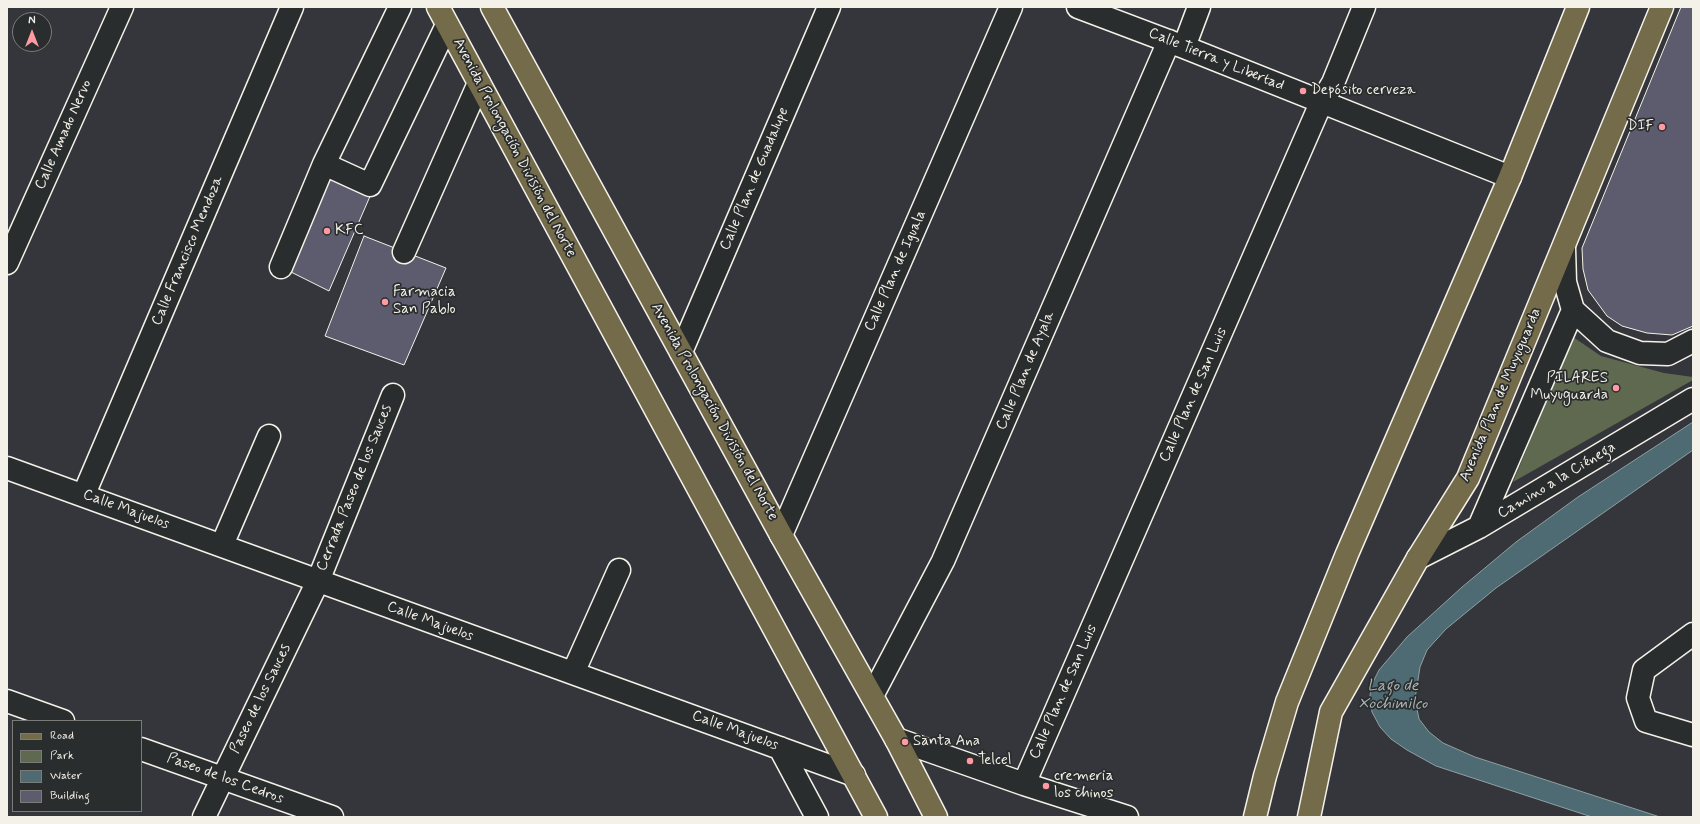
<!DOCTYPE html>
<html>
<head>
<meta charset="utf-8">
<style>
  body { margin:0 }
  #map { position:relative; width:1700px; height:824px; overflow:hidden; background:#34363b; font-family:Mynerve,sans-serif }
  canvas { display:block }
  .frame { position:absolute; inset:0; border:8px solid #f4f1e8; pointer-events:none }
  .legend { position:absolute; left:12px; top:720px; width:130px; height:92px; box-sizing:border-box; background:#2a2d2e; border:1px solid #7b7b78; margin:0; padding:5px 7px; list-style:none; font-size:12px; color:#f4f1e8 }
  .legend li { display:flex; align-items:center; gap:8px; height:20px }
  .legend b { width:20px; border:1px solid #7b7b78 }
  .north { position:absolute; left:12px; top:12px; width:40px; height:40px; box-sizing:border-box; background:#2a2d2e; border:1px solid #7b7b78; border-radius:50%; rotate:0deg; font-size:11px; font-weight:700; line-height:16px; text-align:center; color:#f4f1e8 }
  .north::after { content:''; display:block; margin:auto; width:14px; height:18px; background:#ff9aa2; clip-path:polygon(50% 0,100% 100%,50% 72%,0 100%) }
</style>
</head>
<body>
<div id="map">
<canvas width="1700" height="824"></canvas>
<div class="frame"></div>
<ul class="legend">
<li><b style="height:5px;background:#746b4b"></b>Road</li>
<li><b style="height:11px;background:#5e6950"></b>Park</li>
<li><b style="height:11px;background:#4e6a73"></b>Water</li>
<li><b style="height:11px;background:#5d5c6e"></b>Building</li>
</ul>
<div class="north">N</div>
</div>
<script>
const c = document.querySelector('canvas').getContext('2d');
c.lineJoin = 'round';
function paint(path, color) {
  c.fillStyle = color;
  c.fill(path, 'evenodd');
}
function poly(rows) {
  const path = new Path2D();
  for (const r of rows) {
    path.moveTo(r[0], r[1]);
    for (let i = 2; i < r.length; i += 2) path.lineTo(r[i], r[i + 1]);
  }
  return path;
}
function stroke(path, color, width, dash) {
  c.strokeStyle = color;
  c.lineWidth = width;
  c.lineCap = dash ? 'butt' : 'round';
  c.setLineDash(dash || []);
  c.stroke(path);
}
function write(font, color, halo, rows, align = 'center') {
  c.font = font + ' Mynerve,sans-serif';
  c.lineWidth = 3.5;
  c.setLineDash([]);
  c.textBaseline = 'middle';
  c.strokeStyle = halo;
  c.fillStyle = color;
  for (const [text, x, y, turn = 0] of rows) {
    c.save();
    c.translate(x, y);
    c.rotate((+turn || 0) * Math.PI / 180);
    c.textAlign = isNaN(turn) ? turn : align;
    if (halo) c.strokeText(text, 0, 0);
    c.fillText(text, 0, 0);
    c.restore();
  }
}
const green = poly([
  [1573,337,1601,356,1664,373,1693,377,1693,380,1513,482]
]);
const water = poly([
  [1693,422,1693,450,1496,588,1446,629,1427,650,1420,667,1415,699,1419,719,1429,732,1443,743,1475,757,1660,817,1592,817,1436,766,1407,750,1391,739,1380,727,1372,712,1370,695,1373,682,1379,670,1407,637,1461,588,1516,542,1578,497,1693,422]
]);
const building = poly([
  [1681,7,1693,7,1693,326,1672,335,1647,333,1622,326,1607,316,1588,290,1583,269,1582,248,1681,7],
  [332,167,371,194,329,291,281,267,332,167],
  [364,236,446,268,404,365,325,336,364,236]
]);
const minor = poly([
  [400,7,324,164,370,185,447,25],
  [1078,7,1184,47,1510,177],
  [1184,47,1199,7],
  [1564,248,1565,282,1573,310,1607,341,1640,353,1668,354,1693,341],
  [404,252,479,83],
  [7,263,122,7],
  [281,267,324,164],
  [681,352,829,7],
  [7,468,854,775],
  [84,494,292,7],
  [1479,527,1573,310],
  [781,535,1011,7],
  [222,545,269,436],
  [1418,558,1479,527,1693,399],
  [1693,634,1644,670,1638,698,1646,721,1693,735],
  [573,673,619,570],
  [872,696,943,561,1169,41],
  [7,701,63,721],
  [896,739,1024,784,1127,817],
  [780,748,817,817],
  [141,749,332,817],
  [1024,784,1321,103,1333,83,1364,7],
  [204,817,318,581,393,395]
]);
const major = poly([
  [438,7,876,817],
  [492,7,781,535,896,739,936,817],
  [1255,817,1265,776,1287,702,1347,554,1510,177,1578,7],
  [1309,817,1331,712,1418,558,1468,478,1662,7]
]);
const markers = [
  [1303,91,4,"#ff9aa2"],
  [1662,127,4,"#ff9aa2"],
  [327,231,4,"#ff9aa2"],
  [385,302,4,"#ff9aa2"],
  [1616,388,4,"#ff9aa2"],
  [905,742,4,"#ff9aa2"],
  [970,761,4,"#ff9aa2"],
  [1046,786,4,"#ff9aa2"]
];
const streetNames = [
  ["Calle Tierra y Libertad",1216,60,22],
  ["Calle Amado Nervo",64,135,-66],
  ["Avenida Prolongación División del Norte",514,148,62],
  ["Calle Plan de Guadalupe",755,179,-67],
  ["Calle Francisco Mendoza",188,251,-67],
  ["Calle Plan de Iguala",896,271,-66],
  ["Calle Plan de Ayala",1026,371,-67],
  ["Calle Plan de San Luis",1194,395,-66],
  ["Avenida Plan de Muyuguarda",1501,395,-67],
  ["Avenida Prolongación División del Norte",714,412,61],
  ["Camino a la Ciénega",1557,481,-31],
  ["Cerrada Paseo de los Sauces",355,488,-68],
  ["Calle Majuelos",126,510,20],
  ["Calle Majuelos",430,622,20],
  ["Calle Plan de San Luis",1064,692,-66],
  ["Paseo de los Sauces",261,699,-64],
  ["Calle Majuelos",735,731,20],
  ["Paseo de los Cedros",225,779,20]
];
const poiNames = [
  ["Depósito cerveza",1311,91],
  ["DIF",1654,127,"right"],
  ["KFC",335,231],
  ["Farmacia",393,293],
  ["San Pablo",393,310],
  ["PILARES",1608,379,"right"],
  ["Muyuguarda",1608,396,"right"],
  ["Santa Ana",913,742],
  ["Telcel",978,761],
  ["cremeria",1054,777],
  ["los chinos",1054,794]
];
const waterNames = [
  ["Lago de",1393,687],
  ["Xochimilco",1393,705]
];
paint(green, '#5e6950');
paint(water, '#4e6a73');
stroke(water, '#90a0a2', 1);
paint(building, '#5d5c6e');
stroke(building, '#f4f1e8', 1);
stroke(minor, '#f4f1e8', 25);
stroke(major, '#f4f1e8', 25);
stroke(minor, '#2a2d2e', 22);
stroke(major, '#746b4b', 22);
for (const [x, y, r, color] of markers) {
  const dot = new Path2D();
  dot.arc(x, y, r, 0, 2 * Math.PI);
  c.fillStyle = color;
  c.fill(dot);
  stroke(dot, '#2a2d2e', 1.5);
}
write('15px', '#f4f1e8', '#2a2d2e', streetNames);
write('15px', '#f4f1e8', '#2a2d2e', poiNames, 'left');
write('italic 16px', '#a9b4b3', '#2a2d2e', waterNames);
</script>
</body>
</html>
